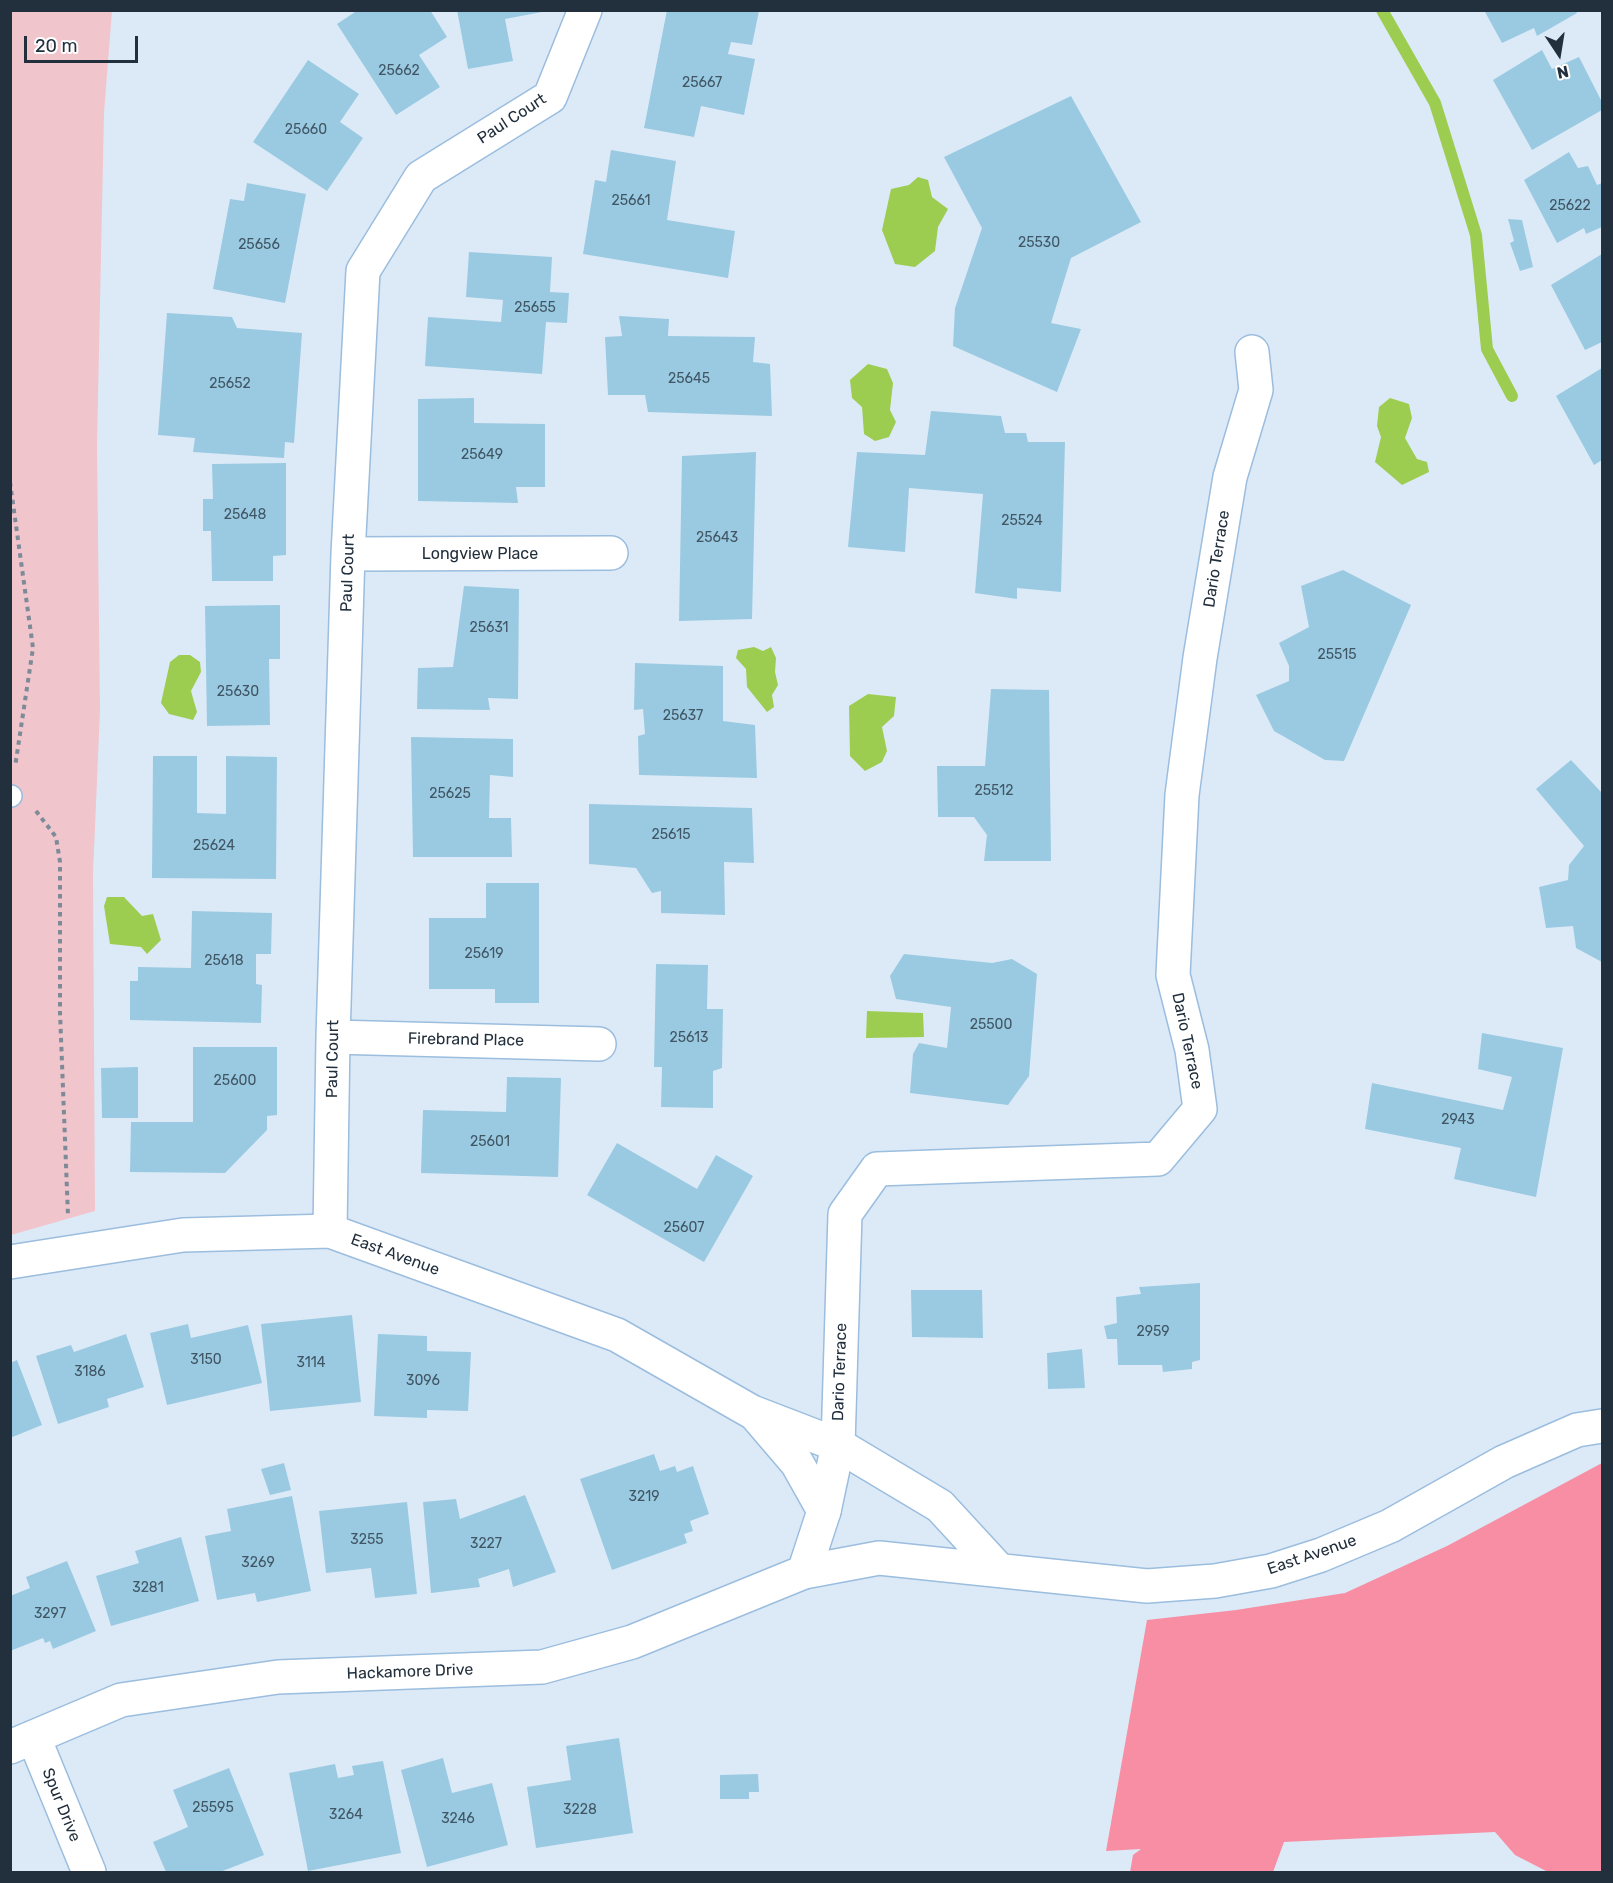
<!DOCTYPE html>
<html>
<head>
<meta charset="utf-8">
<style>
  body { margin:0 }
  #map { position:relative; width:1613px; height:1883px; overflow:hidden; background:#dceaf8; font-family:Rubik,sans-serif }
  canvas { display:block }
  .frame { position:absolute; inset:0; border:12px solid #222f3c; pointer-events:none }
  .north { position:absolute; left:1529px; top:24px; width:60px; height:60px; -webkit-text-stroke:4px #fff; paint-order:stroke; rotate:168deg; font-size:16px; font-weight:700; line-height:24px; text-align:center; color:#222f3c }
  .north::after { content:''; display:block; margin:auto; width:21px; height:27px; background:#222f3c; clip-path:polygon(50% 0,100% 100%,50% 72%,0 100%) }
  .scale { position:absolute; left:24px; top:36px; width:114px; height:27px; box-sizing:border-box; border:3px solid #222f3c; border-top:0; padding-left:8px; font-size:18px; line-height:21px; white-space:nowrap; color:#222f3c; -webkit-text-stroke:4px #fff; paint-order:stroke }
</style>
</head>
<body>
<div id="map">
<canvas width="1613" height="1883"></canvas>
<div class="frame"></div>
<div class="north">N</div>
<div class="scale">20 m</div>
</div>
<script>
const c = document.querySelector('canvas').getContext('2d');
c.lineJoin = 'round';
function paint(path, color) {
  c.fillStyle = color;
  c.fill(path, 'evenodd');
}
function poly(rows) {
  const path = new Path2D();
  for (const r of rows) {
    path.moveTo(r[0], r[1]);
    for (let i = 2; i < r.length; i += 2) path.lineTo(r[i], r[i + 1]);
  }
  return path;
}
function stroke(path, color, width, dash) {
  c.strokeStyle = color;
  c.lineWidth = width;
  c.lineCap = dash ? 'butt' : 'round';
  c.setLineDash(dash || []);
  c.stroke(path);
}
function write(font, color, halo, rows, align = 'center') {
  c.font = font + ' Rubik,sans-serif';
  c.lineWidth = 6;
  c.setLineDash([]);
  c.textBaseline = 'middle';
  c.strokeStyle = halo;
  c.fillStyle = color;
  for (const [text, x, y, turn = 0] of rows) {
    c.save();
    c.translate(x, y);
    c.rotate((+turn || 0) * Math.PI / 180);
    c.textAlign = isNaN(turn) ? turn : align;
    if (halo) c.strokeText(text, 0, 0);
    c.fillText(text, 0, 0);
    c.restore();
  }
}
const green = poly([
  [11,11,112,11,104,113,97,446,100,711,93,873,95,1211,11,1235]
]);
const forest = poly([
  [1602,1463,1602,1872,1548,1872,1515,1855,1495,1832,1284,1842,1273,1872,1130,1872,1133,1855,1141,1849,1106,1851,1147,1620,1236,1610,1345,1593,1447,1546]
]);
const water = poly([
  [918,177,928,180,932,197,948,209,938,227,935,251,915,267,895,264,882,230,891,189,909,185],
  [868,364,887,369,893,383,890,410,896,422,889,437,875,441,864,434,862,407,852,398,850,380],
  [1390,398,1409,404,1412,418,1405,438,1417,459,1427,462,1429,472,1402,485,1375,462,1381,437,1377,426,1379,407],
  [754,647,763,651,771,647,776,658,775,672,778,685,772,695,774,707,767,712,747,687,746,669,736,658,738,650],
  [179,655,190,655,200,662,201,672,191,691,197,712,193,720,169,714,161,703,170,662],
  [868,694,896,697,894,716,882,727,887,751,882,762,865,771,850,756,849,706],
  [107,897,124,897,142,916,153,914,161,940,147,954,141,947,110,944,104,906],
  [867,1011,923,1013,924,1037,866,1038]
]);
const stream = poly([
  [1382,10,1435,103,1476,235,1487,349,1512,396]
]);
const building = poly([
  [358,10,430,10,447,37,419,55,440,87,396,115,337,24],
  [457,10,542,10,542,12,505,19,513,61,468,69],
  [667,10,759,11,752,45,731,42,728,54,755,59,744,115,701,106,694,137,644,128],
  [1484,10,1576,10,1577,13,1537,36,1534,28,1502,43],
  [1542,50,1552,69,1579,57,1602,102,1602,110,1532,150,1493,80],
  [308,60,359,94,340,122,363,138,327,191,253,142],
  [1071,96,1141,222,1071,258,1051,323,1081,329,1057,392,953,346,955,308,982,228,944,157],
  [611,150,676,161,667,220,735,231,728,278,583,254,595,180,606,182],
  [1569,152,1578,168,1588,166,1597,185,1602,183,1602,227,1586,234,1584,228,1557,243,1524,180],
  [247,183,306,194,285,303,213,289,230,199,244,201],
  [1508,219,1522,220,1533,267,1520,271,1510,243,1514,241],
  [469,252,552,257,550,292,569,293,567,323,546,322,542,374,425,366,428,317,501,322,503,300,466,297],
  [1602,254,1602,342,1585,350,1551,285],
  [167,313,232,317,237,328,302,333,294,443,285,442,284,458,193,452,195,438,158,435],
  [619,316,669,319,668,336,755,337,753,362,770,364,772,416,648,412,645,395,608,395,605,337,622,336],
  [1602,368,1602,460,1594,465,1556,396],
  [474,398,474,423,545,424,545,487,516,487,518,503,418,501,418,399],
  [931,411,1001,416,1005,433,1026,433,1028,442,1065,442,1061,592,1017,588,1017,599,975,593,983,494,909,488,905,552,848,547,857,452,925,455],
  [756,452,752,619,679,621,682,456],
  [286,463,286,555,273,556,273,581,212,581,211,531,203,531,203,499,213,499,212,464],
  [1343,570,1411,605,1344,761,1325,760,1274,731,1256,695,1289,681,1289,666,1279,643,1309,627,1301,586],
  [464,586,519,589,518,699,488,698,490,710,417,709,418,668,453,667],
  [280,605,280,659,269,659,270,725,207,726,205,606],
  [635,663,723,666,723,721,755,725,757,778,639,775,638,736,645,734,643,709,634,710],
  [991,689,1049,690,1051,861,984,861,987,835,974,817,938,817,937,766,985,766],
  [411,737,513,739,513,777,490,775,489,818,511,818,512,857,413,857],
  [153,756,197,756,197,813,226,814,226,756,277,757,276,879,152,878],
  [1571,760,1602,793,1602,962,1576,948,1573,926,1546,928,1539,887,1568,880,1569,865,1584,846,1536,789],
  [589,804,752,808,754,863,724,862,725,915,661,913,661,891,652,893,636,868,589,864],
  [486,883,539,883,539,1003,495,1003,495,989,429,989,429,918,486,918],
  [192,911,272,913,271,954,256,954,256,984,262,985,261,1023,130,1020,130,981,138,981,138,967,191,968],
  [904,954,992,963,1012,959,1037,974,1029,1076,1008,1105,910,1093,913,1054,919,1043,947,1048,951,1007,896,999,890,976],
  [656,964,708,965,707,1009,723,1009,722,1068,713,1071,713,1108,661,1107,662,1067,654,1067],
  [1482,1033,1563,1048,1536,1197,1454,1179,1461,1148,1365,1129,1372,1083,1503,1110,1512,1077,1478,1069],
  [193,1047,277,1047,277,1115,267,1116,267,1130,225,1173,130,1172,131,1122,193,1122],
  [138,1067,138,1118,102,1118,101,1068],
  [507,1077,561,1078,558,1177,421,1173,423,1110,506,1112],
  [617,1143,697,1189,716,1155,753,1176,704,1262,587,1195],
  [1200,1283,1200,1360,1192,1362,1192,1369,1163,1372,1162,1365,1118,1365,1117,1339,1107,1339,1104,1326,1117,1323,1116,1297,1141,1294,1139,1287],
  [911,1290,982,1290,983,1338,912,1337],
  [352,1315,361,1402,270,1411,261,1324],
  [188,1324,191,1338,248,1325,262,1383,167,1405,150,1333],
  [126,1334,144,1387,107,1399,109,1407,58,1424,36,1356,71,1345,74,1352],
  [378,1334,427,1336,427,1351,471,1352,468,1411,427,1410,427,1418,374,1416],
  [1082,1349,1085,1388,1048,1389,1047,1353],
  [17,1360,42,1425,10,1438,10,1363],
  [654,1454,660,1471,675,1466,677,1472,693,1466,709,1514,690,1521,693,1531,684,1534,687,1543,612,1570,580,1479],
  [284,1463,291,1490,270,1495,261,1469],
  [525,1495,556,1572,513,1587,509,1569,478,1579,480,1587,431,1593,423,1502,456,1499,460,1519],
  [292,1496,311,1591,257,1602,255,1593,217,1600,205,1536,231,1531,227,1509],
  [407,1502,417,1594,375,1598,371,1568,326,1573,319,1511],
  [181,1537,199,1601,111,1626,96,1576,139,1563,135,1551],
  [67,1561,96,1631,53,1649,50,1641,45,1643,43,1638,10,1651,10,1596,30,1588,26,1577],
  [619,1738,633,1833,536,1848,527,1787,571,1780,566,1746],
  [443,1758,452,1793,492,1783,508,1845,427,1867,401,1770],
  [383,1761,401,1853,308,1871,289,1773,335,1764,338,1778,354,1775,352,1766],
  [229,1768,264,1855,220,1872,166,1872,153,1842,188,1827,173,1790],
  [758,1774,759,1792,749,1792,749,1799,720,1799,720,1775]
]);
const path = poly([
  [10,482,33,648,15,767],
  [36,811,56,837,60,862,60,1012,68,1216]
]);
const service = poly([
  [10,796,11,796]
]);
const minor = poly([
  [348,554,611,553],
  [333,1037,599,1044],
  [330,1231,333,1037,348,554,363,271,421,177,550,97,585,10],
  [824,1511,838,1445,845,1214,877,1169,1158,1159,1200,1109,1192,1050,1173,975,1182,795,1200,658,1230,477,1256,390,1252,352],
  [34,1738,89,1872],
  [10,1747,121,1700,278,1677,542,1667,632,1642,804,1572]
]);
const tertiary = poly([
  [10,1262,183,1235,330,1231,617,1335,752,1412,838,1445,940,1506,998,1569],
  [756,1415,797,1463,824,1511,804,1572,879,1558,1147,1586,1215,1581,1271,1571,1321,1555,1390,1526,1504,1462,1577,1430,1602,1426]
]);
const numberNames = [
  ["25662",399,71],
  ["25667",702,83],
  ["25660",306,130],
  ["25661",631,201],
  ["25622",1570,206],
  ["25530",1039,243],
  ["25656",259,245],
  ["25655",535,308],
  ["25645",689,379],
  ["25652",230,384],
  ["25649",482,455],
  ["25648",245,515],
  ["25524",1022,521],
  ["25643",717,538],
  ["25631",489,628],
  ["25515",1337,655],
  ["25630",238,692],
  ["25637",683,716],
  ["25512",994,791],
  ["25625",450,794],
  ["25615",671,835],
  ["25624",214,846],
  ["25619",484,954],
  ["25618",224,961],
  ["25500",991,1025],
  ["25613",689,1038],
  ["25600",235,1081],
  ["2943",1458,1120],
  ["25601",490,1142],
  ["25607",684,1228],
  ["2959",1153,1332],
  ["3150",206,1360],
  ["3114",311,1363],
  ["3186",90,1372],
  ["3096",423,1381],
  ["3219",644,1497],
  ["3255",367,1540],
  ["3227",486,1544],
  ["3269",258,1563],
  ["3281",148,1588],
  ["3297",50,1614],
  ["25595",213,1808],
  ["3228",580,1810],
  ["3264",346,1815],
  ["3246",458,1819]
];
const streetNames = [
  ["Paul Court",512,119,-33],
  ["Longview Place",480,554],
  ["Dario Terrace",1217,559,-81],
  ["Paul Court",348,573,-88],
  ["Firebrand Place",466,1040,1],
  ["Dario Terrace",1187,1041,78],
  ["Paul Court",333,1059,-89],
  ["East Avenue",395,1255,20],
  ["Dario Terrace",840,1372,-88],
  ["East Avenue",1312,1555,-19],
  ["Hackamore Drive",410,1672,-2],
  ["Spur Drive",61,1805,68]
];
paint(green, '#f1c5cc');
paint(forest, '#f88ea4');
paint(water, '#9ccd51');
stroke(stream, '#9ccd51', 12);
paint(building, '#9acae1');
stroke(service, '#9bbdde', 24);
stroke(minor, '#9bbdde', 36);
stroke(tertiary, '#9bbdde', 36);
stroke(path, '#7d8a98', 4, [4.5, 4.5]);
stroke(service, '#fff', 21);
stroke(minor, '#fff', 33);
stroke(tertiary, '#fff', 33);
write('14px', '#405665', null, numberNames);
write('16px', '#222f3c', '#fff', streetNames);
</script>
</body>
</html>
